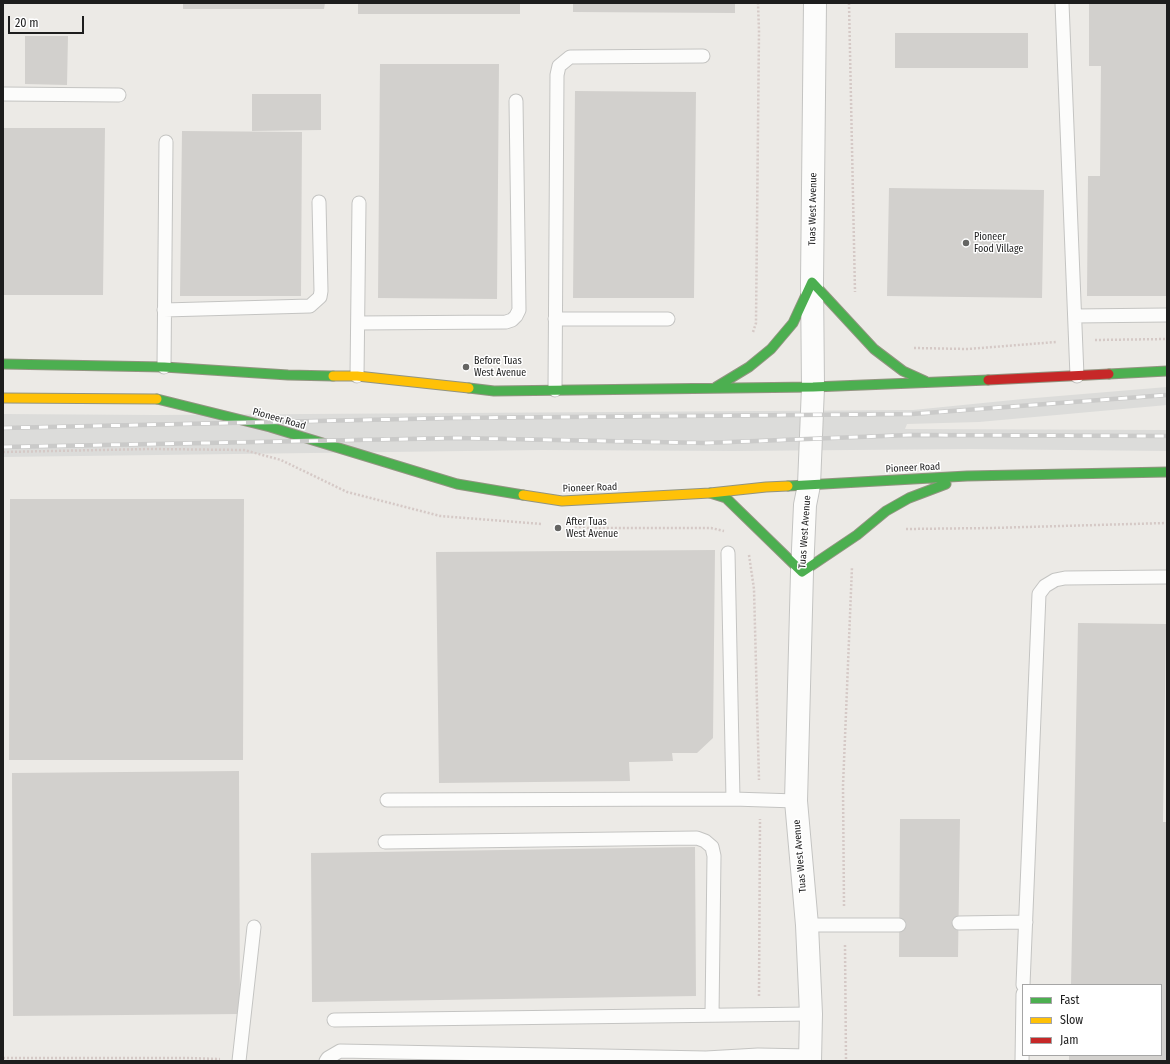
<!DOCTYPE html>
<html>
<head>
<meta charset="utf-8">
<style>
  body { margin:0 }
  #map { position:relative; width:1170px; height:1064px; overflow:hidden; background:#eceae6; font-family:"Fira Sans Condensed",sans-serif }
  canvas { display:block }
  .frame { position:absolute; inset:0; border:4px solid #1d1d1d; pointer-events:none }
  .legend { position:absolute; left:1022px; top:984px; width:140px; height:72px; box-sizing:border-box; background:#fff; border:1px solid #a5a5a5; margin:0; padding:5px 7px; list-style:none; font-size:12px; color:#1d1d1d }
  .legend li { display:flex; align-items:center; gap:8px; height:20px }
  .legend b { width:20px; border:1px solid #a5a5a5 }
  .scale { position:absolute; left:8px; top:16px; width:76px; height:18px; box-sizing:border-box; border:2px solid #1d1d1d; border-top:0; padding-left:5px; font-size:12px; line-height:14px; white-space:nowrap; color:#1d1d1d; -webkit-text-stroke:3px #fff; paint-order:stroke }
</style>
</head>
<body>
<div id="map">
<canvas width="1170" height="1064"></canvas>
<div class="frame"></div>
<ul class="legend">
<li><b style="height:5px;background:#4caf50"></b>Fast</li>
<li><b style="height:5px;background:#ffc107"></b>Slow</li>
<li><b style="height:5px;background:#c62828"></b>Jam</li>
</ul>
<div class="scale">20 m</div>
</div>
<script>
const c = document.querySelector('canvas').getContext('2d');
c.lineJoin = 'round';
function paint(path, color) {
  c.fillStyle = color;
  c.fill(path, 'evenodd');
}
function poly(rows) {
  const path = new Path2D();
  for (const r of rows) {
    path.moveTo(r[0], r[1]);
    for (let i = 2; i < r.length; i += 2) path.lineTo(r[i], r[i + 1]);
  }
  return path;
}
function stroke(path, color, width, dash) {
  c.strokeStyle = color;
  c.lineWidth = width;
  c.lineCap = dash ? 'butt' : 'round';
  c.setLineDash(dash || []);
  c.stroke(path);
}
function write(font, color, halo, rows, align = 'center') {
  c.font = font + ' "Fira Sans Condensed",sans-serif';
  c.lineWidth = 3;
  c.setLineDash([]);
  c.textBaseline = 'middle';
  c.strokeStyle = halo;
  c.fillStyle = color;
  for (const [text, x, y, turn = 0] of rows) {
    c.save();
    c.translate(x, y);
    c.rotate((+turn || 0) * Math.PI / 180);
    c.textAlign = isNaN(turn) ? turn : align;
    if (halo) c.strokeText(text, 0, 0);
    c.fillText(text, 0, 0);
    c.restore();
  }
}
const pier = poly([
  [1167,387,1167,405,979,422,907,424,905,429,1167,430,1167,451,970,449,733,451,542,450,3,457,3,414,157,415,913,410,1023,399]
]);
const building = poly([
  [183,3,325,3,324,9,183,9],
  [358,3,520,3,520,14,358,14],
  [573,3,735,3,735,13,573,12],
  [1089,3,1167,3,1167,296,1087,296,1088,176,1100,176,1101,66,1089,66],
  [895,33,1028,33,1028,68,895,68],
  [25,36,68,36,67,85,25,84],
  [380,64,499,64,497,299,378,298],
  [575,91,696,92,694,298,573,298],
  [252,94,321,94,321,130,252,131],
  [3,128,105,128,103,295,3,295],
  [182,131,302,132,301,296,180,296],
  [889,188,1044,190,1042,298,887,296],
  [10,499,244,499,243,760,9,760],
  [715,550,713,738,697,753,672,753,673,761,629,762,630,781,439,783,436,552],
  [1078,623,1166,624,1163,822,1167,822,1167,1061,1069,1061,1069,1055,1161,1055,1161,985,1071,985],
  [239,771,240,1014,13,1016,12,773],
  [900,819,960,819,958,957,899,957],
  [695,847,696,996,312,1002,311,853]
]);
const path = poly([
  [849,3,855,292],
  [753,332,756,323,759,31,758,3],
  [1095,340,1167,339],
  [914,348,968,349,1056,342],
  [3,452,150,449,244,450,281,460,347,492,440,516,542,524],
  [571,526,587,528,711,528,724,531],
  [906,529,991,528,1167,523],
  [749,555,754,589,759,780],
  [844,906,843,786,852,567],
  [845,945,846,1061],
  [759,996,760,819],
  [3,1058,188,1058,220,1059]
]);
const lane = poly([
  [1062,3,1077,376],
  [3,94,119,95],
  [164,310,310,306,320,297,321,291,319,202],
  [1075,316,1167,315],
  [555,319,668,319],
  [358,323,506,322,512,320,516,316,519,310,516,101],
  [164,367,166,142],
  [357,376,359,203],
  [555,390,557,75,559,66,570,57,703,56],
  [728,553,733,799],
  [387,800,733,799,796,801],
  [385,842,697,838,705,841,712,847,714,856,712,1015],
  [959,923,1026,922],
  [807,925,899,925],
  [1023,985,1039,594,1045,586,1055,580,1065,578,1167,577],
  [334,1020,811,1014],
  [239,1061,254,927],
  [326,1061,328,1058,340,1051,706,1058,758,1055,810,1056],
  [1022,1061,1023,994]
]);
const street = poly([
  [810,1061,811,1014,807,925,796,801,802,572,805,505,809,485,813,387,812,282,815,3]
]);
const fast = poly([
  [3,364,164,367,288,375,333,376],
  [1109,374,1167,371],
  [716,387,749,367,771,349,793,323,812,282,874,349,903,371,925,381],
  [469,388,494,391,813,387,988,380],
  [157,399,270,427,457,484,523,495],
  [788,486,967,476,1167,472],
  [710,493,726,498,802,572,857,535,886,511,909,498,946,484]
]);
const slow = poly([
  [333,376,357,376,469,388],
  [3,398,157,399],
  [523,495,562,501,710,493,766,487,788,486]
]);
const jam = poly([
  [988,380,1109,374]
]);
const rail = poly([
  [3,428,452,418,912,414,1167,395],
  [3,447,457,438,705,443,909,435,1167,436]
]);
const markers = [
  [966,243,4,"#656563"],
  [466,367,4,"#656563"],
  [558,528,4,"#656563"]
];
const streetNames = [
  ["Tuas West Avenue",813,209,-89],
  ["Pioneer Road",279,419,16],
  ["Pioneer Road",913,468,-3],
  ["Pioneer Road",590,488,-2],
  ["Tuas West Avenue",805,532,-86],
  ["Tuas West Avenue",800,856,-95]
];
const poiNames = [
  ["Pioneer",974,237],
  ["Food Village",974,249],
  ["Before Tuas",474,361],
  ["West Avenue",474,373],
  ["After Tuas",566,522],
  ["West Avenue",566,534]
];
paint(pier, '#dcdcda');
paint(building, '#d2d0cd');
stroke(lane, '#c4c4c2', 15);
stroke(street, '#c4c4c2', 24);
stroke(fast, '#929480', 11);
stroke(slow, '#929480', 11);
stroke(jam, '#929480', 11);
stroke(path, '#d5c9c6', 2.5, [2, 2]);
stroke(lane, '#fcfcfb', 13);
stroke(street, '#fcfcfb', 22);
stroke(fast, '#4caf50', 9);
stroke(slow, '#ffc107', 9);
stroke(jam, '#c62828', 9);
stroke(rail, '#cacac9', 4.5);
stroke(rail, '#fff', 3, [9]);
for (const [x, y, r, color] of markers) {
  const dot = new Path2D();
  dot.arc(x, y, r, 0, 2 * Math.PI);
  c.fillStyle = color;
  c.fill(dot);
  stroke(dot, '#fff', 1.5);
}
write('10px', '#1d1d1d', '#fff', streetNames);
write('10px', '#1d1d1d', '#fff', poiNames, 'left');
</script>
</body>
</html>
